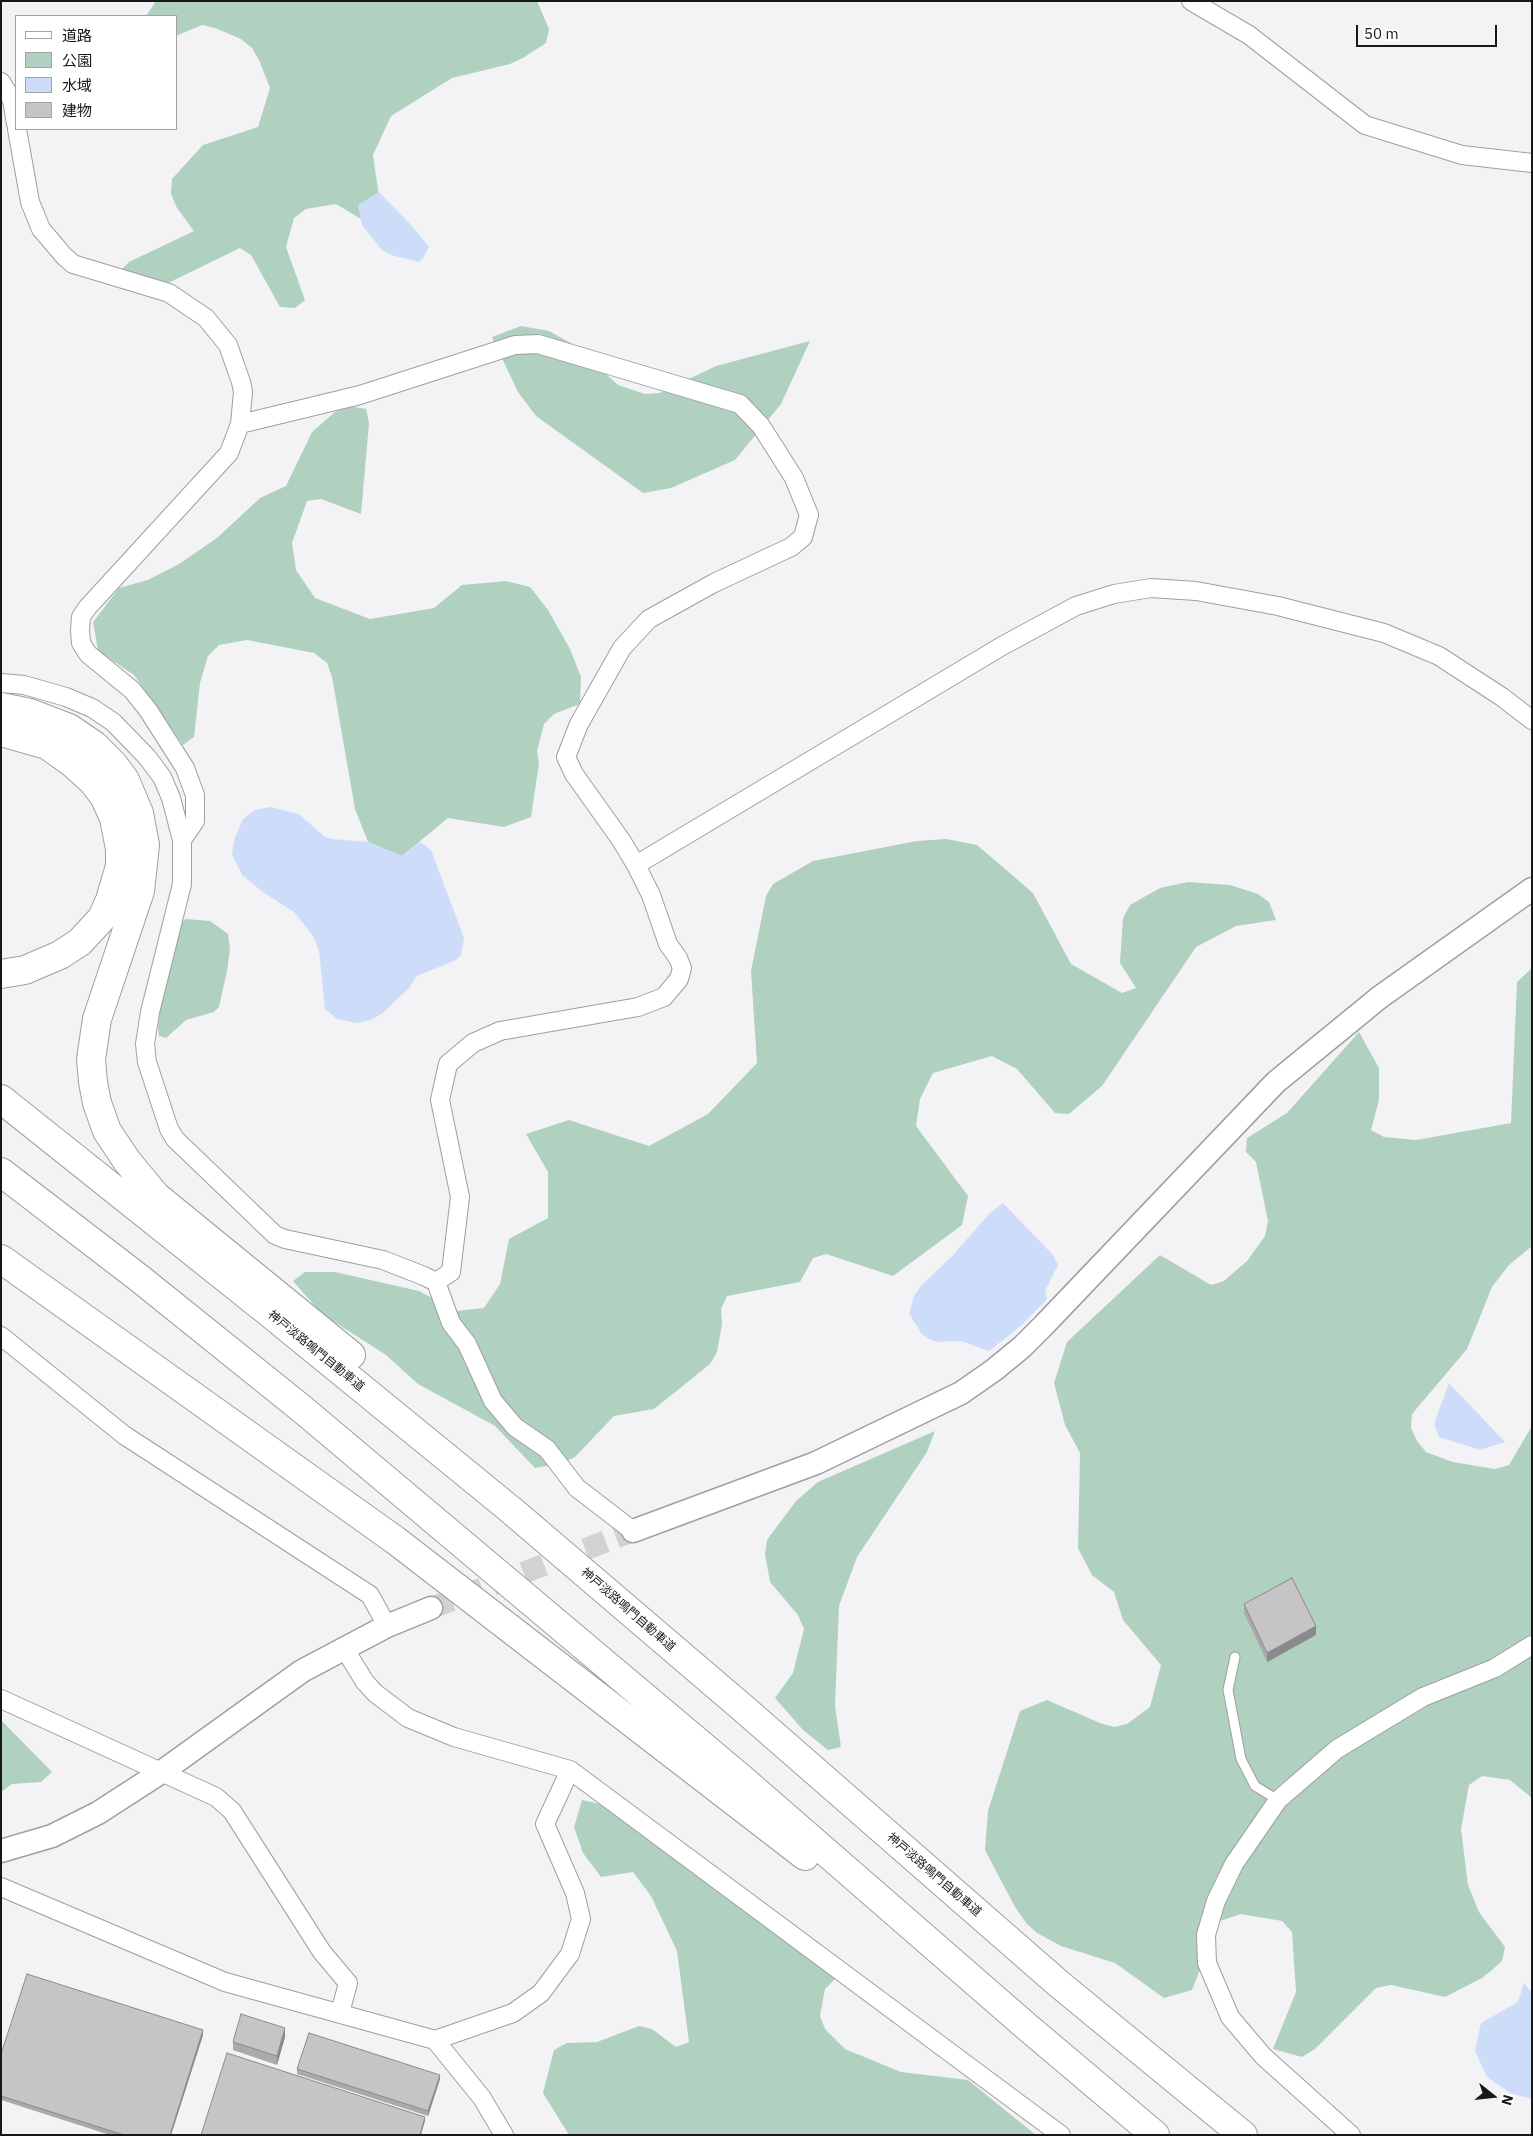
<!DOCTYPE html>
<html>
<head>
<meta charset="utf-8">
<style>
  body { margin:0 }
  #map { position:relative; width:1533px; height:2136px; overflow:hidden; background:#f3f3f6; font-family:"IBM Plex Sans","Noto Sans JP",sans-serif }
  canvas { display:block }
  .frame { position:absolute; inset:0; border:2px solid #181819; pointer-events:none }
  .legend { position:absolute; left:15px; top:15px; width:162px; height:115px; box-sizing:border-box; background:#fff; border:1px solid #a3a3a3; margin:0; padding:6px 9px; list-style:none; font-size:15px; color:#181819 }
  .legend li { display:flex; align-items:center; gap:10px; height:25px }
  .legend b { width:25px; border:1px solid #a3a3a3 }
  .north { position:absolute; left:1468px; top:2071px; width:50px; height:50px; -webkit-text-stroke:4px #fff; paint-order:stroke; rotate:106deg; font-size:14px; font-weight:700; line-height:20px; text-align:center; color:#181819 }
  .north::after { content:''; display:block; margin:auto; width:18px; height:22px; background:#181819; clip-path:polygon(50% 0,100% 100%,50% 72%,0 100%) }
  .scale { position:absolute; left:1356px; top:25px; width:141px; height:22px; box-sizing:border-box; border:2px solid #181819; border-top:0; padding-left:6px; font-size:15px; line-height:18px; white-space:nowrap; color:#181819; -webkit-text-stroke:4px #fff; paint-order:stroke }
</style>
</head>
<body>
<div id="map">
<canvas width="1533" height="2136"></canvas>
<div class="frame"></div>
<ul class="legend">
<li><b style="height:6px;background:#fff"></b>道路</li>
<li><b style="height:14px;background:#b0d1c0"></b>公園</li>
<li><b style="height:14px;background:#cdddf9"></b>水域</li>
<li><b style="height:14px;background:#c6c4c7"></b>建物</li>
</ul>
<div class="north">N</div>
<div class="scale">50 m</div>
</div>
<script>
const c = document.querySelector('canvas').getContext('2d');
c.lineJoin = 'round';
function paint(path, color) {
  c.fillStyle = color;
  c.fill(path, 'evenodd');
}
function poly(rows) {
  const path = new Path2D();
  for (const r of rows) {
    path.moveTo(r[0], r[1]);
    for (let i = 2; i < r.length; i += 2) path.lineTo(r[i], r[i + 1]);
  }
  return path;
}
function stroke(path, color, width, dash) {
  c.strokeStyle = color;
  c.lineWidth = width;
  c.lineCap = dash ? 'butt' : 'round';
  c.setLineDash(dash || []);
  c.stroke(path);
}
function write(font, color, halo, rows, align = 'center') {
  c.font = font + ' "IBM Plex Sans","Noto Sans JP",sans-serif';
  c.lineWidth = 5;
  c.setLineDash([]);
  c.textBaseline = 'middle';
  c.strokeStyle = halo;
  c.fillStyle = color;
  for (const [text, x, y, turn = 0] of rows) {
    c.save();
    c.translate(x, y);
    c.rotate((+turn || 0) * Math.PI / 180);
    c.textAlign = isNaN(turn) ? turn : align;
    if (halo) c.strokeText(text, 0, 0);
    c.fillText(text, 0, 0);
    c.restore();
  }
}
const green = poly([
  [156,1,537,1,549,29,546,43,523,58,510,64,452,78,391,116,373,155,379,197,366,222,336,204,306,209,294,218,286,247,305,300,295,308,280,307,251,255,240,248,164,285,108,282,129,262,194,231,177,208,171,194,172,179,203,145,258,127,270,88,259,60,252,48,241,39,215,28,202,25,176,36,176,16,146,16],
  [521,326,549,331,574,345,618,385,645,394,660,393,716,366,810,341,781,404,735,460,671,488,643,493,536,416,518,392,492,337],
  [350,406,366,409,369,423,361,514,321,499,307,501,292,543,296,570,315,598,370,619,434,608,462,585,506,581,530,587,548,610,570,649,581,677,580,704,554,714,544,724,537,751,539,763,531,817,504,827,448,818,402,856,368,842,355,809,332,677,327,663,314,653,247,640,219,645,208,656,200,683,194,737,183,745,134,675,98,651,93,622,119,588,148,580,179,564,217,538,260,498,286,486,312,432,335,412],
  [946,839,977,845,1033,893,1071,964,1122,993,1136,988,1120,963,1123,918,1130,905,1160,888,1188,882,1230,885,1258,894,1269,902,1276,920,1236,926,1196,947,1102,1086,1069,1114,1055,1113,1017,1069,992,1056,933,1073,920,1099,916,1126,968,1196,962,1225,893,1276,826,1254,813,1258,800,1282,727,1296,721,1309,722,1324,717,1352,710,1364,654,1409,614,1416,575,1457,562,1463,535,1468,495,1426,418,1384,386,1355,322,1314,293,1281,305,1272,335,1272,419,1291,456,1311,484,1308,500,1284,509,1239,548,1218,548,1172,526,1134,569,1120,649,1146,708,1114,757,1063,751,971,766,896,773,884,813,861,917,841],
  [186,919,210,921,228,934,230,949,227,971,219,1007,214,1012,186,1020,166,1038,159,1036,158,1028,163,984,176,925],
  [1532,968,1532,1246,1509,1265,1492,1287,1467,1349,1412,1414,1411,1428,1417,1441,1426,1452,1453,1462,1495,1469,1509,1465,1532,1426,1532,1798,1510,1780,1482,1776,1469,1785,1461,1829,1468,1885,1479,1912,1505,1947,1502,1961,1492,1970,1482,1978,1445,1997,1391,1985,1376,1988,1315,2049,1302,2057,1273,2049,1296,1992,1292,1932,1282,1921,1241,1914,1205,1926,1203,1962,1192,1990,1164,1998,1115,1963,1061,1946,1037,1933,1027,1924,1015,1907,985,1850,988,1811,1020,1711,1047,1700,1100,1723,1114,1727,1127,1724,1150,1707,1161,1665,1123,1620,1114,1592,1092,1575,1078,1548,1080,1453,1065,1425,1054,1383,1067,1342,1160,1255,1211,1285,1224,1281,1247,1261,1265,1236,1268,1221,1256,1162,1246,1152,1247,1138,1287,1113,1359,1032,1379,1068,1379,1100,1371,1130,1384,1137,1416,1140,1511,1123,1517,982],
  [935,1431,927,1452,857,1557,839,1606,835,1706,841,1747,828,1750,803,1730,775,1698,793,1673,804,1629,798,1615,770,1582,765,1554,767,1540,796,1501,818,1482],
  [1,1720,52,1772,41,1782,12,1784,1,1792],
  [582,1800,610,1806,724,1887,835,1979,825,1989,820,2016,825,2029,845,2049,901,2072,968,2080,1036,2135,569,2135,543,2093,554,2050,567,2043,597,2042,639,2026,652,2029,676,2047,689,2042,677,1951,651,1896,633,1872,601,1877,583,1853,574,1827]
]);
const water = poly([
  [379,192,411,225,429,247,423,258,419,262,391,255,381,249,362,225,358,205],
  [270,807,299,814,325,837,332,839,368,842,402,856,420,842,431,850,464,938,461,955,456,960,417,976,409,988,383,1013,371,1020,357,1023,337,1019,325,1009,319,951,313,936,294,912,264,893,242,875,232,855,234,840,243,819,255,810],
  [1003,1203,1053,1255,1058,1265,1045,1291,1047,1299,1022,1325,989,1351,961,1341,937,1342,929,1339,922,1334,909,1314,914,1296,920,1287,953,1255,990,1213],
  [1449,1383,1505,1442,1480,1450,1439,1437,1434,1424],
  [1524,1983,1532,1993,1532,2099,1510,2093,1487,2077,1475,2051,1481,2023,1518,2002]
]);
const tertiaryTunnel = poly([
  [431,1608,633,1531]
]);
const service = poly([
  [1235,1657,1228,1690,1241,1759,1255,1786,1278,1800]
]);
const minor = poly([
  [1191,1,1249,35,1365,125,1462,155,1532,163],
  [1,82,12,100,16,124],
  [17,129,30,202,41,229,64,256,73,264,169,293,206,318,228,345,241,382,243,392,240,424,229,453,87,608,81,617,80,630,81,643,88,654,132,690,148,710,185,768,195,795,195,821,182,840],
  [240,424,360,395,515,345,538,344,740,404,761,426,794,478,809,515,803,537,791,547,714,583,649,619,622,648,579,724,566,757,574,774,621,840,636,865,651,895,668,944,678,958,682,968,679,979,664,997,638,1007,500,1031,473,1043,448,1064,440,1100,460,1197,451,1272,436,1282],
  [1,683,24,685,66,697,92,708,113,722,147,757,162,777,171,798,182,840,182,884,150,1012,145,1044,147,1062,169,1129,175,1139,275,1235,285,1239,383,1260,424,1276,436,1282,451,1323,467,1344,493,1401,515,1427,547,1449,577,1488,633,1531],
  [636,865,1002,646,1076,606,1114,594,1151,588,1196,591,1278,606,1384,633,1439,656,1502,697,1532,720],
  [1,1336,124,1435,370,1595,387,1626],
  [344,1648,365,1682,375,1693,408,1718,454,1737,570,1770,1061,2135],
  [1,1699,216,1797,232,1811,322,1952,348,1983,340,2013],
  [1,1887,225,1982,435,2040,482,2098,504,2135],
  [435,2040,513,2013,541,1993,570,1954,581,1919,575,1893,545,1824,570,1770],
  [1351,2135,1263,2056,1230,2017,1207,1963,1206,1935,1216,1901,1234,1864,1278,1800,1337,1749,1423,1697,1495,1668,1532,1645]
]);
const tertiary = poly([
  [633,1531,816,1463,961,1393,994,1370,1022,1347,1044,1325,1276,1082,1380,997,1532,889],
  [1,1851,52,1836,98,1813,163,1771,302,1671,387,1626,431,1608]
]);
const motorway = poly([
  [1,707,30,713,69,728,94,745,114,765,125,780,139,813,145,845,140,891,97,1019,91,1059,93,1082,97,1103,107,1131,127,1161,156,1196,351,1355],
  [1,732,47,745,71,762,93,782,104,796,114,818,120,849,120,866,110,900,102,918,80,942,60,955,25,970,1,974],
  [1,1099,267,1311,511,1510,744,1709,1059,1984,1243,2135],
  [1,1172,139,1278,302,1409,742,1779,1026,2026,1155,2135],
  [1,1259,395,1540,805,1856]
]);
const wall = poly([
  [1244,1604,1316,1635,1267,1662,1244,1613],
  [203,2035,171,2135,110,2135,1,2100,1,2054],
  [285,2037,277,2065,233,2050,233,2042],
  [297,2069,440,2079,428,2116,297,2074]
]);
const shadedWall = poly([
  [1316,1626,1316,1635,1267,1662,1267,1653],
  [285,2028,285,2037,277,2065,277,2056],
  [203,2030,203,2035,171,2135,170,2135],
  [440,2075,440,2079,428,2116,428,2111],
  [425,2117,425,2121,421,2135,420,2135]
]);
const building = poly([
  [1292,1578,1316,1626,1267,1653,1244,1604,1292,1578],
  [27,1974,203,2030,170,2135,124,2135,1,2096,1,2054,27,1974],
  [241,2014,285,2028,277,2056,233,2042,241,2014],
  [309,2033,440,2075,428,2111,297,2069,309,2033],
  [227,2053,425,2117,420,2135,201,2135,227,2053]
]);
const streetNames = [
  ["神戸淡路鳴門自動車道",316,1351,39],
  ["神戸淡路鳴門自動車道",628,1610,41],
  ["神戸淡路鳴門自動車道",934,1875,41]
];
paint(green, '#b0d1c0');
paint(water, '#cdddf9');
stroke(tertiaryTunnel, '#d2d2d5', 22, [22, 11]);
stroke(service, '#9f9fa2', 11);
stroke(minor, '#9f9fa2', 20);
stroke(tertiary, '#9f9fa2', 25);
stroke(motorway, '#9f9fa2', 30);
stroke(service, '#fff', 9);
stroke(minor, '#fff', 18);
stroke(tertiary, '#fff', 22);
stroke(motorway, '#fff', 28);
paint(wall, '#aaa9ab');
paint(shadedWall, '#8b898b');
paint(building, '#c6c4c7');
stroke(building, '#8b898b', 1);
write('12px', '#181819', '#fff', streetNames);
</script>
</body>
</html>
